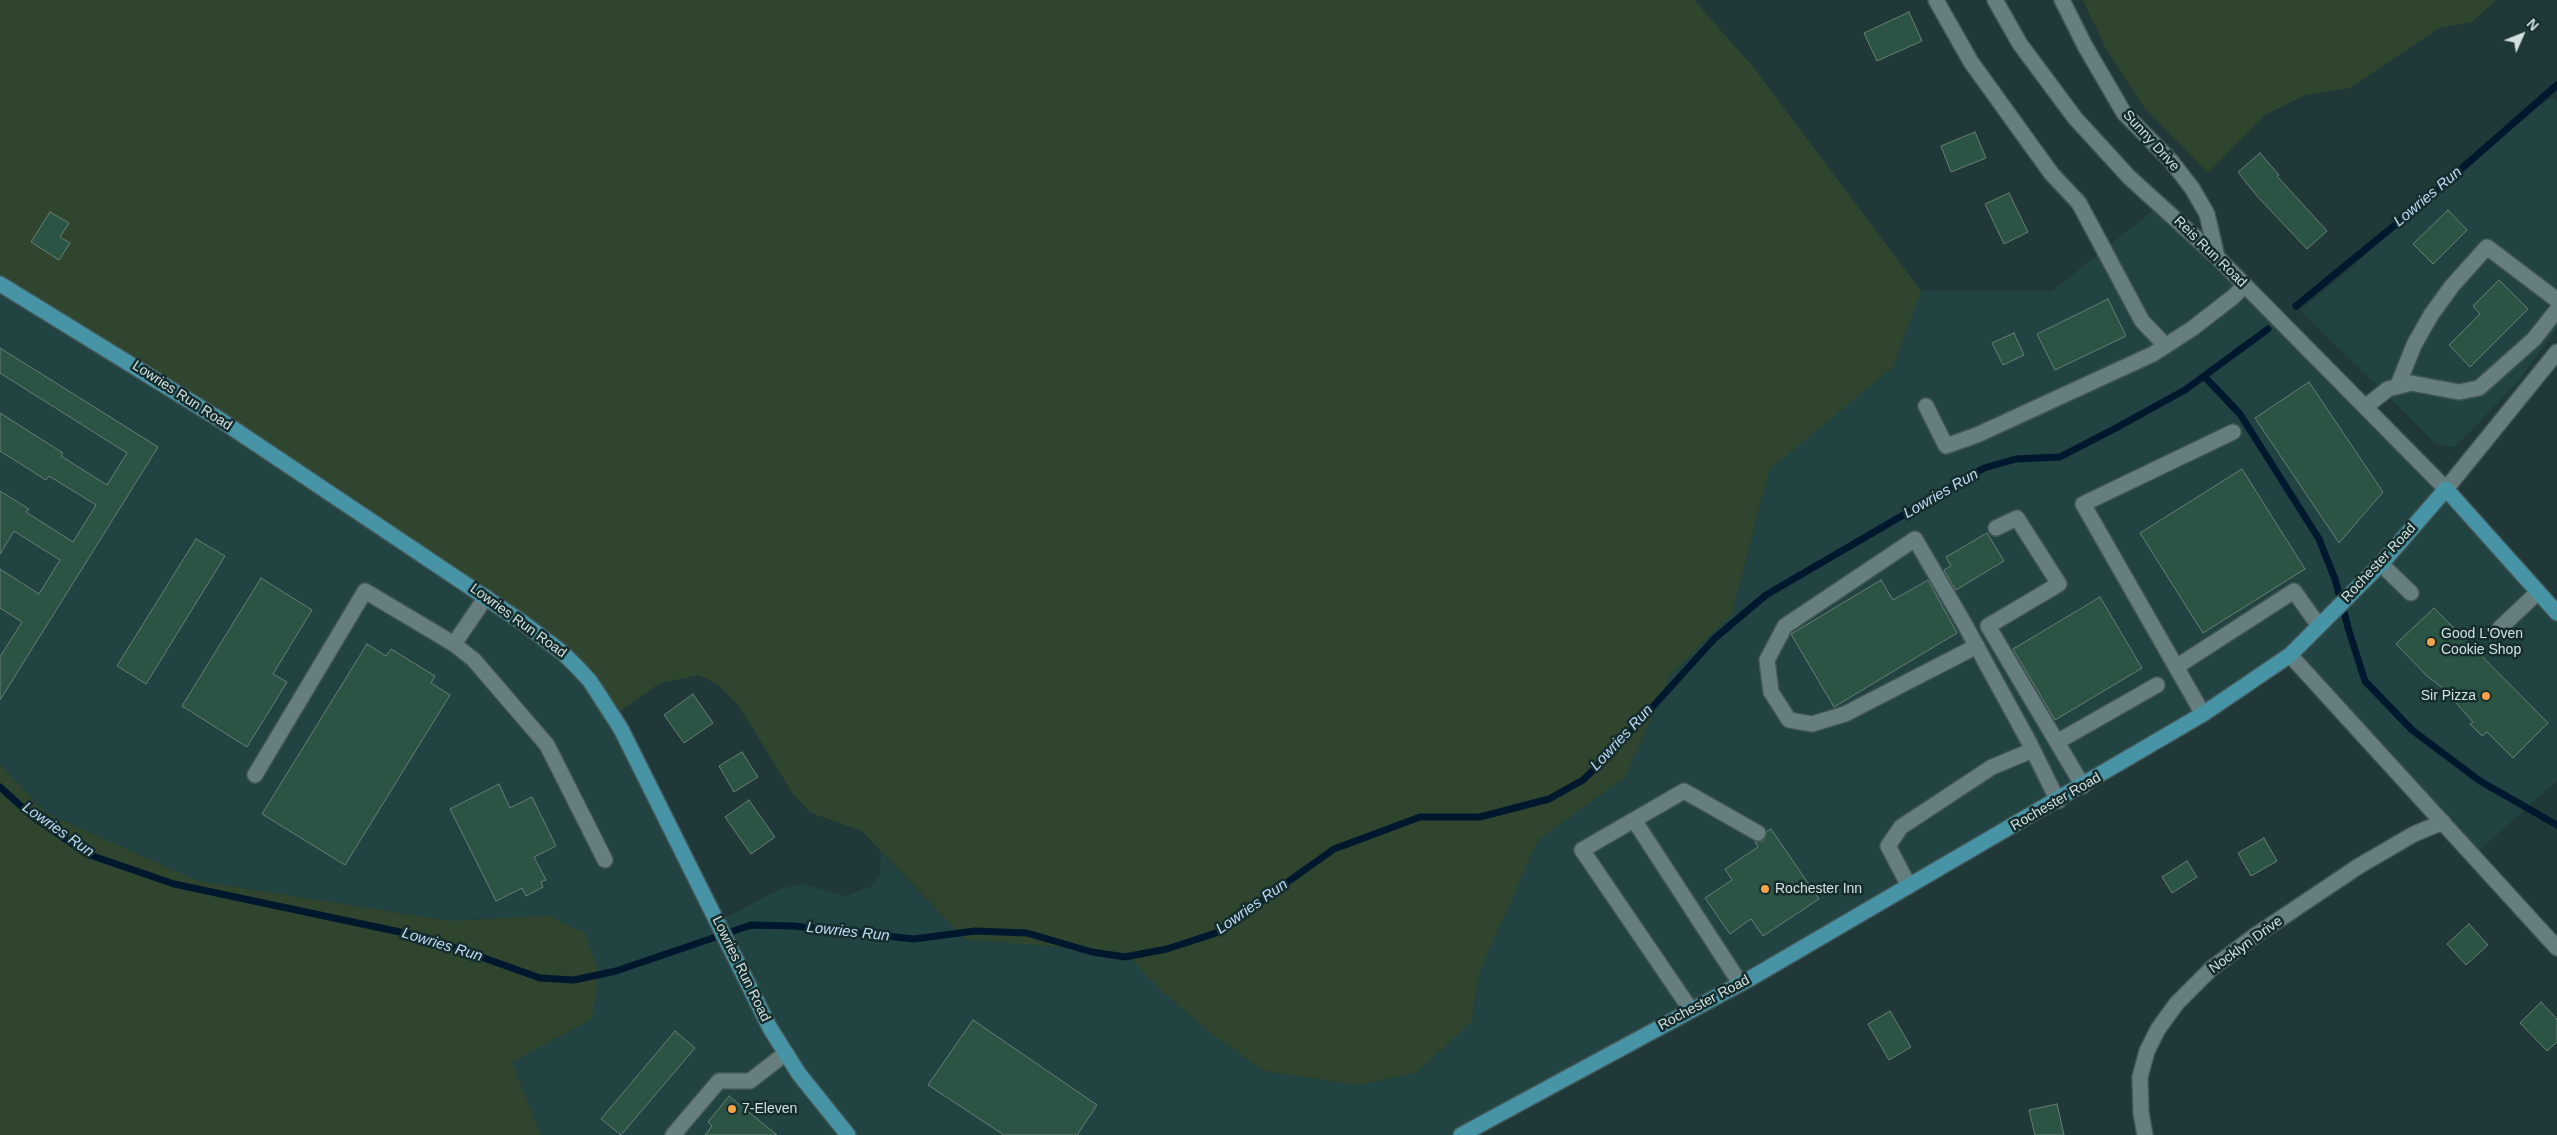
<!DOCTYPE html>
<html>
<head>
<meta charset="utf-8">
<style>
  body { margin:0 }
  #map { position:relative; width:2557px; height:1135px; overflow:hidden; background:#203837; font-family:Arial,sans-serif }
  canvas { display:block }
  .north { position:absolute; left:2497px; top:10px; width:50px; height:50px; -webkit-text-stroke:4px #162d2d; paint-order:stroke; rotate:46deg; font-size:14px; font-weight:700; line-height:20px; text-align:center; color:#d3e0e0 }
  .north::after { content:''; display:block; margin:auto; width:18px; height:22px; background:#d3e0e0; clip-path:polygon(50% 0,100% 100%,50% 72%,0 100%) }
</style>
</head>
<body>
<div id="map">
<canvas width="2557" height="1135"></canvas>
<div class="north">N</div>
</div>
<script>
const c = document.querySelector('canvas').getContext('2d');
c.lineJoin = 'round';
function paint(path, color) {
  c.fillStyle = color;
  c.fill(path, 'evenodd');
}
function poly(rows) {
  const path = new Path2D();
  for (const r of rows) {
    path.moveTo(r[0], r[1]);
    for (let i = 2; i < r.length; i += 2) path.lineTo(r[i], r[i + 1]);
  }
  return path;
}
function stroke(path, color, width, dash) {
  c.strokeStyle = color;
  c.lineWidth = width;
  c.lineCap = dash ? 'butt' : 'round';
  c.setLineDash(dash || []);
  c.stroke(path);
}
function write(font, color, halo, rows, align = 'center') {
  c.font = font + ' Arial,sans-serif';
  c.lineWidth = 5;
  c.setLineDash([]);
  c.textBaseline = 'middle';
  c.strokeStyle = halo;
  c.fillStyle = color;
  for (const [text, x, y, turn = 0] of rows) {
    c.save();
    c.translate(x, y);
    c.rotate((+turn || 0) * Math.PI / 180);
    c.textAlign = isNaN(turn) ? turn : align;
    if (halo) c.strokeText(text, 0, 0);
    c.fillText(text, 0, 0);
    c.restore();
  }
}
const built = poly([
  [2552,98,2557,102,2557,329,2516,384,2455,447,2436,444,2300,310,2348,271,2502,128],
  [2160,205,2557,613,2557,781,2474,855,2290,655,2203,714,1461,1135,541,1135,512,1062,592,1019,549,916,450,921,198,881,46,813,0,765,0,284,438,565,590,681,717,922,780,889,802,884,844,896,870,887,880,874,881,852,965,939,1126,953,1161,990,1214,1036,1265,1071,1358,1085,1416,1073,1472,1021,1478,975,1538,840,1625,777,1670,675,1732,614,1769,470,1893,367,1921,291,2052,291]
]);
const green = poly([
  [0,0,1694,0,1754,68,1921,291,1893,367,1769,470,1732,614,1670,675,1625,777,1538,840,1478,975,1472,1021,1416,1073,1358,1085,1265,1071,1214,1036,1161,990,1126,953,965,939,862,831,811,813,793,794,739,706,718,685,699,675,660,683,613,716,563,653,0,284],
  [2083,0,2496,0,2472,22,2439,28,2350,88,2305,95,2265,115,2208,173,2144,107,2105,47],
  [0,765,46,813,198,881,450,921,549,916,585,933,599,973,592,1019,512,1062,541,1135,0,1135]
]);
const stream = poly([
  [2296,306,2428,198,2557,85],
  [2204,376,2240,414,2319,539,2335,579,2349,631,2365,681,2412,730,2480,781,2557,825],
  [0,787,32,816,87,854,174,884,428,938,540,978,574,980,616,971,751,925,793,926,914,939,975,931,1027,933,1092,952,1125,957,1167,949,1216,933,1334,849,1420,817,1480,817,1549,799,1583,780,1608,756,1715,638,1766,595,1984,468,2016,459,2060,457,2114,429,2185,390,2268,329]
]);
const building = poly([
  [1909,12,1922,41,1877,61,1864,33,1909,12],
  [1975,132,1986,158,1951,172,1941,146,1975,132],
  [2260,153,2279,175,2277,176,2327,231,2307,249,2256,195,2238,172,2260,153],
  [2009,193,2028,232,2004,244,1985,204,2009,193],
  [2448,210,2467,230,2433,264,2413,244,2448,210],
  [50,212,69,223,60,237,70,243,59,260,31,242,50,212],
  [2499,280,2528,309,2470,367,2449,345,2480,314,2473,306,2499,280],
  [2108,299,2126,336,2055,370,2037,334,2108,299],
  [2014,333,2024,355,2003,365,1992,343,2014,333],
  [0,348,158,447,0,700,0,657,22,622,0,608,0,569,39,594,60,560,14,531,0,554,0,491,29,509,26,512,73,542,96,505,49,476,46,480,0,451,0,413,63,453,61,456,107,485,127,453,0,373,0,348],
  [2309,382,2383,492,2339,543,2255,418,2309,382],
  [2242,469,2305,569,2203,633,2140,533,2242,469],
  [1987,533,2004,561,1956,590,1944,570,1951,566,1946,557,1987,533],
  [196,539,225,556,146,684,117,666,196,539],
  [261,578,312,610,273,674,287,682,247,747,182,706,261,578],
  [1881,580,1893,600,1928,580,1957,633,1834,707,1791,634,1881,580],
  [2100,597,2142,668,2055,720,2013,649,2100,597],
  [2434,608,2548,723,2513,758,2487,732,2482,736,2470,724,2473,722,2443,688,2427,676,2396,644,2434,608],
  [367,644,386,656,391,649,435,676,431,683,450,695,345,865,262,814,367,644],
  [693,694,713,723,684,743,664,715,693,694],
  [742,752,758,777,734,792,719,766,742,752],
  [499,784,510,808,532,797,556,846,534,857,546,880,541,882,543,887,526,896,522,888,496,901,450,809,499,784],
  [749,800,775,837,751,854,725,817,749,800],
  [1771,829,1819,899,1763,936,1751,919,1730,934,1705,898,1732,880,1725,869,1758,847,1755,842,1763,841,1767,831,1771,829],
  [2264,838,2277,861,2251,876,2238,853,2264,838],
  [2187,861,2197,877,2172,893,2162,877,2187,861],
  [2469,924,2488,945,2466,965,2447,944,2469,924],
  [2541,1002,2557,1019,2557,1042,2547,1051,2520,1023,2541,1002],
  [1890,1011,1911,1047,1889,1060,1868,1024,1890,1011],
  [973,1020,1097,1105,1077,1135,1004,1135,928,1085,973,1020],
  [675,1031,695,1048,621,1135,601,1119,675,1031],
  [729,1096,777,1135,705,1135,712,1126,708,1122,729,1096],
  [2057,1104,2064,1135,2035,1135,2029,1110,2057,1104]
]);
const minor = poly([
  [1936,0,1971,62,2051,173,2079,203,2142,321,2165,345],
  [1995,0,2020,44,2075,118,2129,177,2217,257,2446,489,2557,352],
  [2062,0,2085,46,2124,113,2171,161,2192,188,2207,214,2217,257],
  [2398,385,2414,345,2431,315,2452,286,2487,247,2557,300],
  [1926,406,1946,446,1977,435,2153,354,2193,328,2233,297,2245,285],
  [2365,407,2388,389,2411,383,2459,392,2479,388,2534,339,2557,310],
  [1996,528,2017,518,2059,584,1988,626,2083,786],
  [2381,564,2411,593],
  [2500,628,2538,592],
  [454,644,474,660,547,745,605,860],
  [1977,646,1845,714,1812,724,1789,720,1771,692,1767,660,1785,626,1915,539,1964,623,2029,742,2058,801],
  [2290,655,2557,948],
  [2176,667,2294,591,2319,626],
  [2203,714,2083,504,2233,432],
  [2057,742,2157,685],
  [255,775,365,591,454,644,486,597],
  [1634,820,1740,983],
  [1909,886,1888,846,1901,827,1992,767,2033,750],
  [1691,1010,1582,850,1684,791,1758,833],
  [673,1135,719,1081,750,1081,786,1053],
  [2145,1135,2141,1113,2140,1077,2147,1051,2158,1029,2177,1003,2212,968,2256,935,2359,866,2414,834,2443,822]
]);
const major = poly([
  [0,284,219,419,522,622,563,653,578,668,590,681,621,729,770,1028,799,1074,848,1135],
  [1461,1135,1751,978,2203,714,2290,655,2381,564,2446,489,2557,613]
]);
const markers = [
  [2431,642,5,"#f6a248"],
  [2486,696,5,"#f6a248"],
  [1765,889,5,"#f6a248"],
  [732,1109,5,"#f6a248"]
];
const streetNames = [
  ["Sunny Drive",2151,141,48],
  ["Reis Run Road",2210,252,44],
  ["Lowries Run Road",182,396,33],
  ["Rochester Road",2379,563,-47],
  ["Lowries Run Road",518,621,36],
  ["Rochester Road",2056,802,-30],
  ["Nocklyn Drive",2246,945,-36],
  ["Lowries Run Road",741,969,64],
  ["Rochester Road",1704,1003,-28]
];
const poiNames = [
  ["Good L'Oven",2441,634],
  ["Cookie Shop",2441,650],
  ["Sir Pizza",2476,696,"right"],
  ["Rochester Inn",1775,889],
  ["7-Eleven",742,1109]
];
const waterNames = [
  ["Lowries Run",2428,197,-40],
  ["Lowries Run",1941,494,-30],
  ["Lowries Run",1622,738,-47],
  ["Lowries Run",58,830,35],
  ["Lowries Run",1252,907,-35],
  ["Lowries Run",848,932,6],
  ["Lowries Run",442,945,17]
];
paint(built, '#214342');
paint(green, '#30452d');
stroke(stream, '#00182e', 7);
paint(building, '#2b5445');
stroke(building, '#697e75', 1);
stroke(minor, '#415554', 18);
stroke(major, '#415554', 18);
stroke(minor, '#667f7e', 15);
stroke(major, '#4794a6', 15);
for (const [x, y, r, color] of markers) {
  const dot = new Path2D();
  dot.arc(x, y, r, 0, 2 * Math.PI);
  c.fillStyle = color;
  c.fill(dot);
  stroke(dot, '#162d2d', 2);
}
write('14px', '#d3e0e0', '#162d2d', streetNames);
write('14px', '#d3e0e0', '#162d2d', poiNames, 'left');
write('italic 15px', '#bddbf7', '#162d2d', waterNames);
</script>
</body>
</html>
